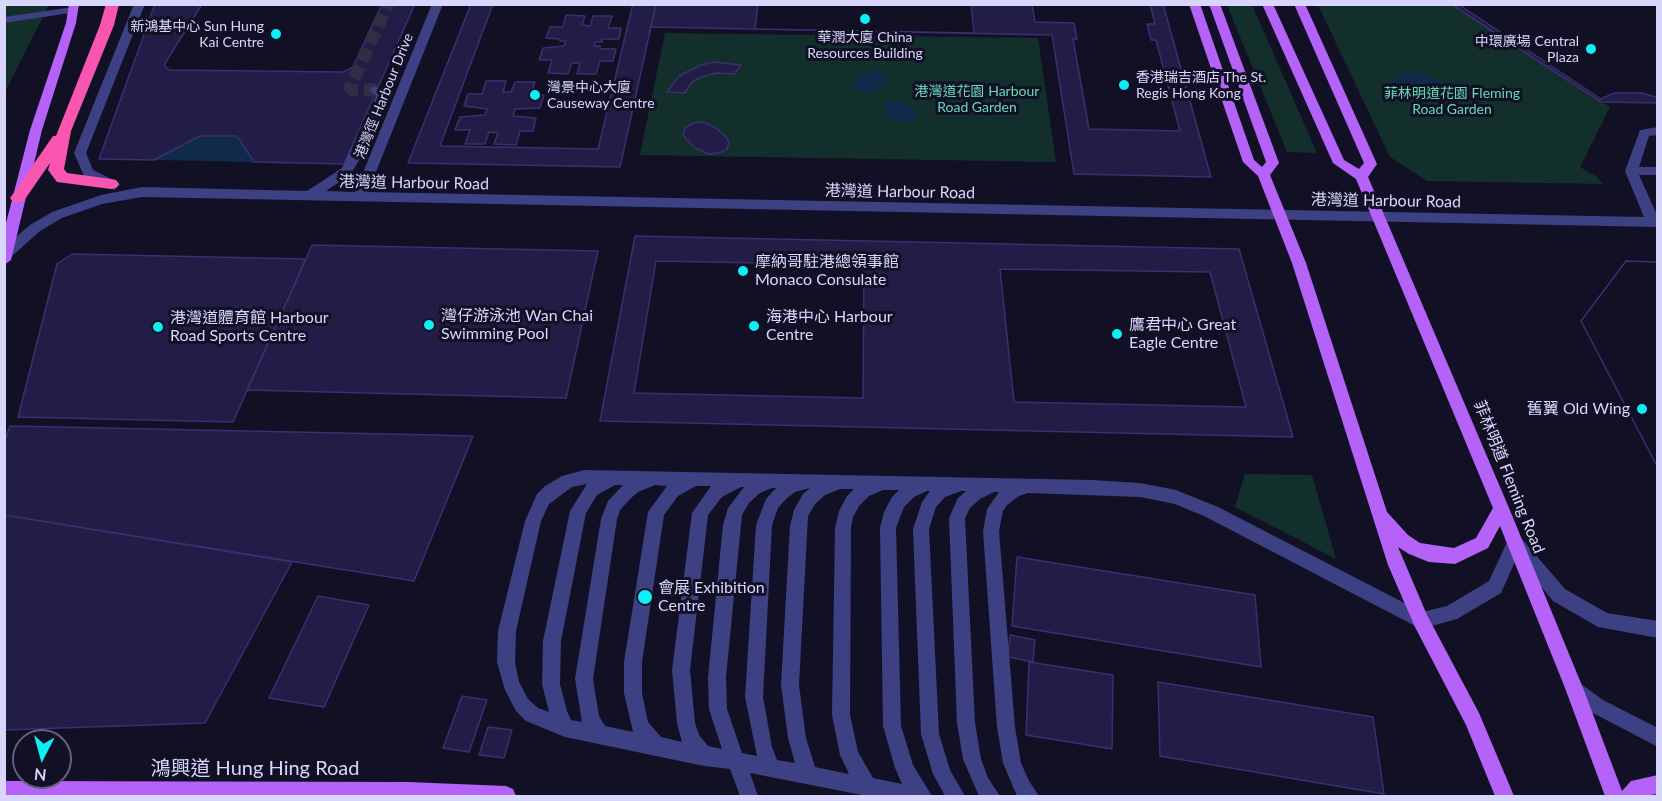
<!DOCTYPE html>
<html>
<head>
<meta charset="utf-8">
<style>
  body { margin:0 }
  #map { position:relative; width:1662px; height:801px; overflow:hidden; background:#121025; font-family:Lato,sans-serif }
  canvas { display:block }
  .frame { position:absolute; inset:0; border:6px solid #d8d6fd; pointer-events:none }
  .north { position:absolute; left:12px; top:729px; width:60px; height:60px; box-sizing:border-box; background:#121025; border:2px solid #615f7b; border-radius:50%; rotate:186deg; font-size:16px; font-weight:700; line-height:24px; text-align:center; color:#d8d6fd }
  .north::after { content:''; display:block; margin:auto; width:21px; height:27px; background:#0beff5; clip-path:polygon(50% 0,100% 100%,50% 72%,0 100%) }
</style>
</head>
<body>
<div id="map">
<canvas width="1662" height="801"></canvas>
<div class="frame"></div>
<div class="north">N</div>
</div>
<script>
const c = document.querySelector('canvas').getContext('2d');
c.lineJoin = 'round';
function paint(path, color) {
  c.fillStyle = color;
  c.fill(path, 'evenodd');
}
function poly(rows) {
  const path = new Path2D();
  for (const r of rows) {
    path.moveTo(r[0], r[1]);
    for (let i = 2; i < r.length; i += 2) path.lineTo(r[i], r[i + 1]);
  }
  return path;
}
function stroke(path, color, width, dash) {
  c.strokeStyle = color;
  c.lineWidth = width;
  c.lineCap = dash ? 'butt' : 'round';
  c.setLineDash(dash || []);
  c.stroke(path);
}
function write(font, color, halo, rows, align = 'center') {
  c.font = font + ' Lato,"Noto Sans TC",sans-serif';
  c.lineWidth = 6;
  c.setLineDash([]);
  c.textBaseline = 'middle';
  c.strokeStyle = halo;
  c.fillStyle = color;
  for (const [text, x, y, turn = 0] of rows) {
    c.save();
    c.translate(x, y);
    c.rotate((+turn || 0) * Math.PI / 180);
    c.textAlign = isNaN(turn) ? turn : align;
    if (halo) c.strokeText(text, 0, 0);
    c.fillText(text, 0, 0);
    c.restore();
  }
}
const green = poly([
  [5,5,49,5,5,92],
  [1227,5,1252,5,1317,153,1287,152],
  [1318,5,1451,5,1610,107,1580,167,1596,176,1603,184,1427,181,1390,157],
  [665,33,1038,38,1056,162,640,155],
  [1245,474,1312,475,1336,559,1235,507]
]);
const water = poly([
  [877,70,885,73,887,77,882,87,867,93,853,88,853,83,857,77],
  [1402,72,1416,72,1432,76,1442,85,1443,95,1440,99,1426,102,1403,94,1395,84,1394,80],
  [898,101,914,109,916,116,913,121,903,123,890,119,884,109,886,102],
  [200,136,237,136,254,162,154,160]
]);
const building = poly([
  [155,4,415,4,344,164,254,162,237,136,200,136,154,160,99,159,155,4],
  [202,4,382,4,353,67,343,72,169,70,164,65,202,4],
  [471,4,656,4,620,167,408,163,471,4],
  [493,4,633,4,598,149,440,146,493,4],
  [656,4,1163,4,1211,177,1074,174,1052,35,651,27,656,4],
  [758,4,971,4,974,33,755,29,758,4],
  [1032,4,1150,4,1155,24,1147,24,1151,40,1156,40,1180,131,1089,129,1073,39,1077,39,1074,23,1035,22,1032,4],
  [1451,4,1658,4,1658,103,1601,102,1451,4],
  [1458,4,1658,4,1658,98,1642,93,1614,93,1601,99,1458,4],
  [566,15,585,16,582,25,590,26,593,16,612,16,608,28,621,28,619,39,602,39,602,42,595,42,594,46,600,46,600,49,616,49,613,61,600,61,596,74,577,74,580,63,572,63,568,74,548,73,552,60,539,60,543,48,564,46,566,41,560,41,560,39,546,38,550,27,563,27,566,15],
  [714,62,741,65,734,74,716,73,699,78,692,82,685,93,667,92,679,76,701,65,714,62],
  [486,81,506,81,503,92,511,92,515,82,535,82,531,95,544,95,540,108,515,109,513,116,536,118,533,131,520,131,516,145,494,144,498,133,489,132,485,144,465,144,470,130,455,130,460,117,485,115,487,109,464,106,468,94,482,94,486,81],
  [703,122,716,128,726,137,729,142,727,149,719,153,709,154,695,148,686,139,683,134,685,128,693,123,703,122],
  [635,236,1239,249,1293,437,600,421,635,236],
  [312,245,598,251,566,398,247,390,312,245],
  [72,254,306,259,233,422,18,417,57,264,72,254],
  [656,261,864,265,863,398,634,393,656,261],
  [1626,261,1658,262,1658,468,1581,321,1626,261],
  [1626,261,1658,262,1658,468,1581,321,1626,261],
  [1000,269,1210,272,1246,407,1014,402,1000,269],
  [10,426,435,435,473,436,414,581,4,515,4,443,10,426],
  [4,515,292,562,205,723,4,730,4,515],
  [1017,557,1255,595,1261,667,1012,626,1017,557],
  [318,596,369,605,324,707,269,698,318,596],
  [1010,635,1035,640,1033,662,1008,657,1010,635],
  [1029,662,1113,675,1112,749,1026,735,1029,662],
  [1158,682,1373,717,1384,794,1160,756,1158,682],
  [462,696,487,700,469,752,443,748,462,696],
  [488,727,512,730,504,758,479,755,488,727]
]);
const minorTunnel = poly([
  [377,90,353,90,350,87,388,4]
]);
const minor = poly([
  [134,4,145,4,86,153,93,170,118,182,120,185,114,190,84,176,74,153,134,4],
  [432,4,443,4,368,192,1644,217,1625,171,1640,130,1658,127,1658,135,1649,136,1639,167,1658,167,1658,175,1639,175,1658,217,1658,227,142,197,102,204,62,218,40,231,11,257,4,258,4,247,30,225,52,212,101,195,142,187,307,191,342,168,376,96,369,90,375,86,388,95,358,162,351,174,326,191,355,192,432,4],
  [73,7,78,10,77,12,4,23,4,17,73,7],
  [584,470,1092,480,1140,483,1176,490,1218,507,1422,612,1447,606,1489,581,1509,538,1515,535,1521,538,1565,589,1607,613,1658,621,1658,638,1598,627,1553,601,1517,557,1501,593,1457,619,1421,629,1206,517,1175,504,1140,497,1028,493,1019,496,1007,505,1003,511,999,531,1015,727,1021,763,1029,781,1039,796,1017,796,1003,763,997,727,983,531,987,509,999,492,994,492,980,499,970,508,965,518,975,723,981,759,988,778,1000,796,979,796,963,759,957,723,949,518,958,498,966,491,961,491,945,497,936,507,929,529,939,734,950,770,965,796,945,796,933,774,921,734,913,529,922,502,930,491,927,491,914,497,904,507,896,528,901,726,913,765,932,796,867,796,750,773,758,796,740,796,730,769,704,766,565,737,526,721,516,711,505,690,497,662,498,631,525,521,537,494,545,486,562,476,584,470],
  [587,484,570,511,543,641,542,684,549,712,538,708,528,699,519,682,515,662,516,631,541,521,549,504,572,487,587,484],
  [615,485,623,485,608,501,601,519,575,679,582,722,571,720,567,711,560,684,561,641,586,513,597,495,615,485],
  [655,485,667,486,648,512,624,662,624,693,633,732,605,726,599,716,593,679,617,519,620,510,631,498,638,492,655,485],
  [696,486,711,486,692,513,672,670,677,723,682,742,661,737,648,722,642,693,642,662,664,515,678,496,696,486],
  [741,487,744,487,728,508,723,525,708,677,709,709,722,749,708,746,699,735,695,723,690,670,708,515,722,497,741,487],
  [772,488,776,488,766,499,756,525,745,697,757,756,742,753,727,709,726,677,742,515,749,503,760,493,772,488],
  [810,488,803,494,794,510,790,526,781,685,788,738,795,763,777,760,772,747,763,697,772,525,778,508,787,498,795,492,810,488],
  [840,489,854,489,847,496,839,511,835,528,832,715,840,755,849,774,815,767,806,738,799,685,808,516,815,504,825,495,840,489],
  [883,490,899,490,892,497,884,512,880,528,883,726,895,768,902,784,873,778,858,752,850,715,851,528,853,517,859,506,869,496,883,490],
  [1574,679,1603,700,1658,728,1658,747,1591,712,1568,694,1565,688,1568,682,1574,679]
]);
const major = poly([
  [69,4,79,4,76,23,42,130,11,260,4,265,4,231,30,130,66,23,69,4],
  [1189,4,1200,4,1254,160,1262,167,1266,162,1209,4,1220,4,1279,163,1270,175,1306,263,1387,512,1408,535,1420,543,1454,548,1476,538,1493,508,1356,179,1333,163,1262,4,1273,4,1344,160,1359,169,1364,163,1294,4,1305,4,1377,164,1368,177,1509,508,1583,688,1622,791,1631,781,1658,775,1658,794,1643,796,1605,796,1565,688,1500,526,1488,548,1455,564,1429,562,1409,554,1398,547,1427,615,1479,713,1514,796,1495,796,1466,725,1415,627,1388,565,1292,263,1258,176,1243,162,1189,4],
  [4,781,408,782,506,786,513,789,516,796,4,796,4,781]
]);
const highway = poly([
  [106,4,119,4,114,25,71,131,64,169,67,173,111,179,116,180,119,184,116,188,111,189,57,182,48,170,50,163,23,202,13,202,10,198,13,194,53,136,56,136,100,25,106,4]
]);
const markers = [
  [865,19,6,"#0beff5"],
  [276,34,6,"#0beff5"],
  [1591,49,6,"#0beff5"],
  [1124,85,6,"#0beff5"],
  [535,95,6,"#0beff5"],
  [743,271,6,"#0beff5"],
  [429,325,6,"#0beff5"],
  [754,326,6,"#0beff5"],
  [158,327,6,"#0beff5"],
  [1117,334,6,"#0beff5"],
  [1642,409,6,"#0beff5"],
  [645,597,8,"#0beff5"]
];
const farPoinames = [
  ["新鴻基中心 Sun Hung",264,26],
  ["Kai Centre",264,42],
  ["華潤大廈 China",865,37,"center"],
  ["Resources Building",865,53,"center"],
  ["中環廣場 Central",1579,41],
  ["Plaza",1579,57],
  ["香港瑞吉酒店 The St.",1136,77,"left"],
  ["Regis Hong Kong",1136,93,"left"],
  ["灣景中心大廈",547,87,"left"],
  ["Causeway Centre",547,103,"left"]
];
const farParknames = [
  ["港灣道花園 Harbour",977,91],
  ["Road Garden",977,107],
  ["菲林明道花園 Fleming",1452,93],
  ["Road Garden",1452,109]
];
const farStreetnames = [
  ["港灣徑 Harbour Drive",384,96,-68]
];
const streetNames = [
  ["港灣道 Harbour Road",414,183,1],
  ["港灣道 Harbour Road",900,192,1],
  ["港灣道 Harbour Road",1386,201,1],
  ["菲林明道 Fleming Road",1509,477,68]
];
const poiNames = [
  ["摩納哥駐港總領事館",755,262],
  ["Monaco Consulate",755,280],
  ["灣仔游泳池 Wan Chai",441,316],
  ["Swimming Pool",441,334],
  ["海港中心 Harbour",766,317],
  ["Centre",766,335],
  ["港灣道體育館 Harbour",170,318],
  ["Road Sports Centre",170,336],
  ["鷹君中心 Great",1129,325],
  ["Eagle Centre",1129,343],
  ["舊翼 Old Wing",1630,409,"right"],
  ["會展 Exhibition",658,588],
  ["Centre",658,606]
];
const nearStreetnames = [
  ["鴻興道 Hung Hing Road",255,769]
];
paint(green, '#132f2c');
paint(water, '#102a49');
paint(building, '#221d46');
stroke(building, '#383071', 1.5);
stroke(minorTunnel, '#302e45', 13, [13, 6]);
paint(minor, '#3d4082');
paint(major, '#b562f9');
paint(highway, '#f856b0');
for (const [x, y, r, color] of markers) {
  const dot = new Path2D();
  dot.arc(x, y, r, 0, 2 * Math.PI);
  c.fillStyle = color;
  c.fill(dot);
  stroke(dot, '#121025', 2);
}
write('14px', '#d8d6fd', '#121025', farPoinames, 'right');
write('14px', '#65dbb5', '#121025', farParknames);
write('14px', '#d8d6fd', '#121025', farStreetnames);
write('16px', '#d8d6fd', '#121025', streetNames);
write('16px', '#d8d6fd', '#121025', poiNames, 'left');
write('20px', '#d8d6fd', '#121025', nearStreetnames);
</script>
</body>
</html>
